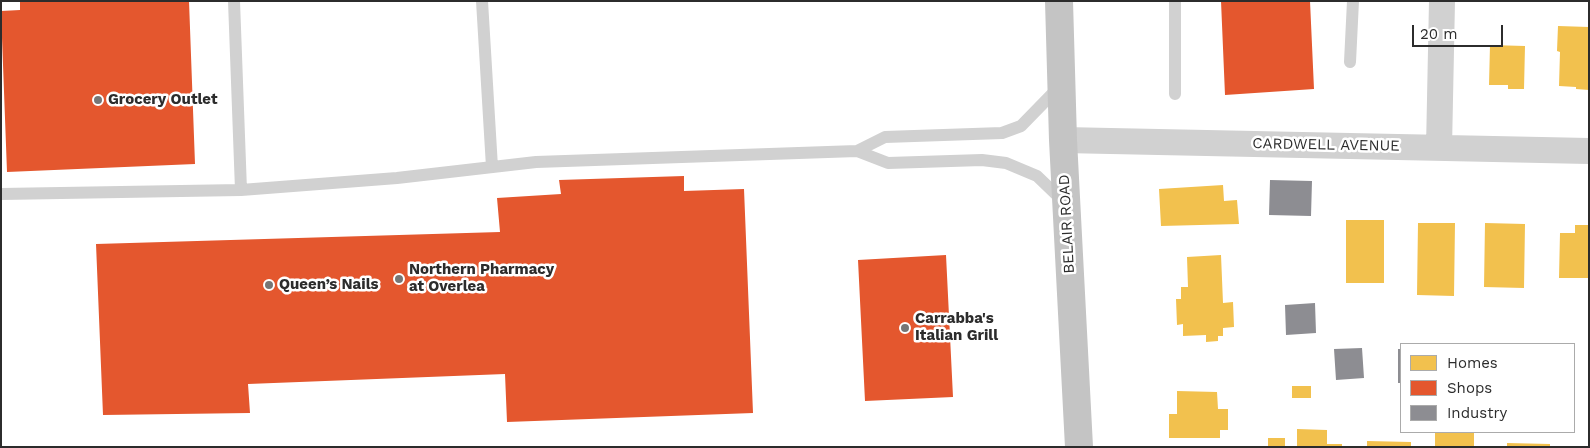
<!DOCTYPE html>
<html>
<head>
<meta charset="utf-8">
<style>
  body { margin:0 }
  #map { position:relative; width:1590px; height:448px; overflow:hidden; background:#fff; font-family:"Work Sans",sans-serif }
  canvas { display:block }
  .frame { position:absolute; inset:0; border:2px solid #2c2c2c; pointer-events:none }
  .legend { position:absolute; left:1400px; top:343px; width:175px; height:90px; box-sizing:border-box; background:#fff; border:1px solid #ababab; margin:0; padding:6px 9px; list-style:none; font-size:15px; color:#2c2c2c }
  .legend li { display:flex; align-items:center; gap:10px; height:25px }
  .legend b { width:25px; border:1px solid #ababab }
  .scale { position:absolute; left:1412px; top:25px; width:91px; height:22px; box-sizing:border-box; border:2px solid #2c2c2c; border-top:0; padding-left:6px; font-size:15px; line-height:18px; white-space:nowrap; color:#2c2c2c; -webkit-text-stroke:4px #fff; paint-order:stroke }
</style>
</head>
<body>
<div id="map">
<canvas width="1590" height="448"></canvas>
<div class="frame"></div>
<ul class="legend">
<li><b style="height:14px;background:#f2c14e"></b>Homes</li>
<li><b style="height:14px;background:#e4572e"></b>Shops</li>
<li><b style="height:14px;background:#8d8d92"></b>Industry</li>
</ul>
<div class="scale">20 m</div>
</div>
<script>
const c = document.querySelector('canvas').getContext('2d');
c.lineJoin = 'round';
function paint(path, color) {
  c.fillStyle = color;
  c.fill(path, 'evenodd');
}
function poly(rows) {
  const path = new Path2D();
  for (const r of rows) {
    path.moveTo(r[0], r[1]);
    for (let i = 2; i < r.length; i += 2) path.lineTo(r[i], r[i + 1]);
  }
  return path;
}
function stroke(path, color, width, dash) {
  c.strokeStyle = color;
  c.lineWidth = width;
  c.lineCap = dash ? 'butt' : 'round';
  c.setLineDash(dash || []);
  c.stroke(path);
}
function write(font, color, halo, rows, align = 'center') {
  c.font = font + ' "Work Sans",sans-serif';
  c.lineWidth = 5;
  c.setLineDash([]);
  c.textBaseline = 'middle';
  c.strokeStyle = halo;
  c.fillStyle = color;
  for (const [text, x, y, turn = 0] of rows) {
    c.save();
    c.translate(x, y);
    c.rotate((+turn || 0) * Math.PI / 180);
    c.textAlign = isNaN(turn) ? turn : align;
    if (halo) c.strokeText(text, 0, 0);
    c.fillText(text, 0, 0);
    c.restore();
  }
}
const homes = poly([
  [1558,26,1589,27,1589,90,1576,89,1576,87,1559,86,1560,52,1557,51],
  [1490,45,1525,46,1524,89,1508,89,1508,85,1489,85],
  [1223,185,1224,201,1237,200,1239,224,1161,226,1159,189],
  [1346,220,1384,220,1384,283,1346,283],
  [1418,223,1455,223,1454,296,1417,295],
  [1485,223,1525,224,1524,288,1484,287],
  [1575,225,1589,225,1589,278,1559,278,1560,233,1575,233],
  [1221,255,1223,303,1233,302,1234,327,1223,328,1223,336,1218,336,1218,341,1206,342,1206,335,1183,336,1183,324,1177,325,1176,299,1181,299,1181,287,1188,287,1187,257],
  [1292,386,1311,386,1311,398,1292,398],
  [1177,391,1217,392,1218,409,1228,409,1228,430,1220,430,1220,438,1169,438,1169,414,1177,414],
  [1297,429,1327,430,1327,444,1342,444,1342,447,1297,447],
  [1435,432,1474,432,1474,447,1435,447],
  [1268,438,1285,438,1285,447,1268,447],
  [1367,441,1411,442,1411,447,1367,447],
  [1507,443,1550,444,1550,447,1507,447]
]);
const shops = poly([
  [20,1,189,1,195,164,7,172,1,11,20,10],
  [1221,1,1310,1,1314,89,1225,95],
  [684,176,684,191,744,189,753,413,507,422,505,374,248,384,250,413,103,415,96,244,500,232,497,198,561,194,559,180],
  [946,255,953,397,865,401,858,260]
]);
const industry = poly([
  [1270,180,1312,181,1311,216,1269,215],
  [1315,303,1316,333,1286,335,1285,305],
  [1362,348,1364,378,1336,380,1334,349],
  [1398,349,1401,349,1401,383,1398,383]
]);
const lane = poly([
  [234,1,241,190,397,178,536,162,857,151,888,163,982,160,1006,163,1037,176,1064,202],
  [482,1,492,167],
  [1175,1,1175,94],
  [1350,62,1353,1],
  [857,151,885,137,1002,133,1021,126,1060,86],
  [1,194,241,190]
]);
const street = poly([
  [1063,140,1589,151],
  [1439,148,1442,1]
]);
const primary = poly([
  [1059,1,1063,140,1079,447]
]);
const markers = [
  [98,100,5,"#767676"],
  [399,279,5,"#767676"],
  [269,285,5,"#767676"],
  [905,328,5,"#767676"]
];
const poiNames = [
  ["Grocery Outlet",108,100],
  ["Northern Pharmacy",409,270],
  ["at Overlea",409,287],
  ["Queen’s Nails",279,285],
  ["Carrabba's",915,319],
  ["Italian Grill",915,336]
];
const streetNames = [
  ["CARDWELL AVENUE",1326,145,1],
  ["BELAIR ROAD",1067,224,-93]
];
paint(homes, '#f2c14e');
paint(shops, '#e4572e');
paint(industry, '#8d8d92');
stroke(lane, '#d1d1d1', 12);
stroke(street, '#d1d1d1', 26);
stroke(primary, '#c4c4c4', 28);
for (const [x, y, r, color] of markers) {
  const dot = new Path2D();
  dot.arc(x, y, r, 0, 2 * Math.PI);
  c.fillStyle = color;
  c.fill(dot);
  stroke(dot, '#fff', 2);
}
write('bold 15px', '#2c2c2c', '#fff', poiNames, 'left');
write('15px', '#2c2c2c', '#fff', streetNames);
</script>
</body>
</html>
